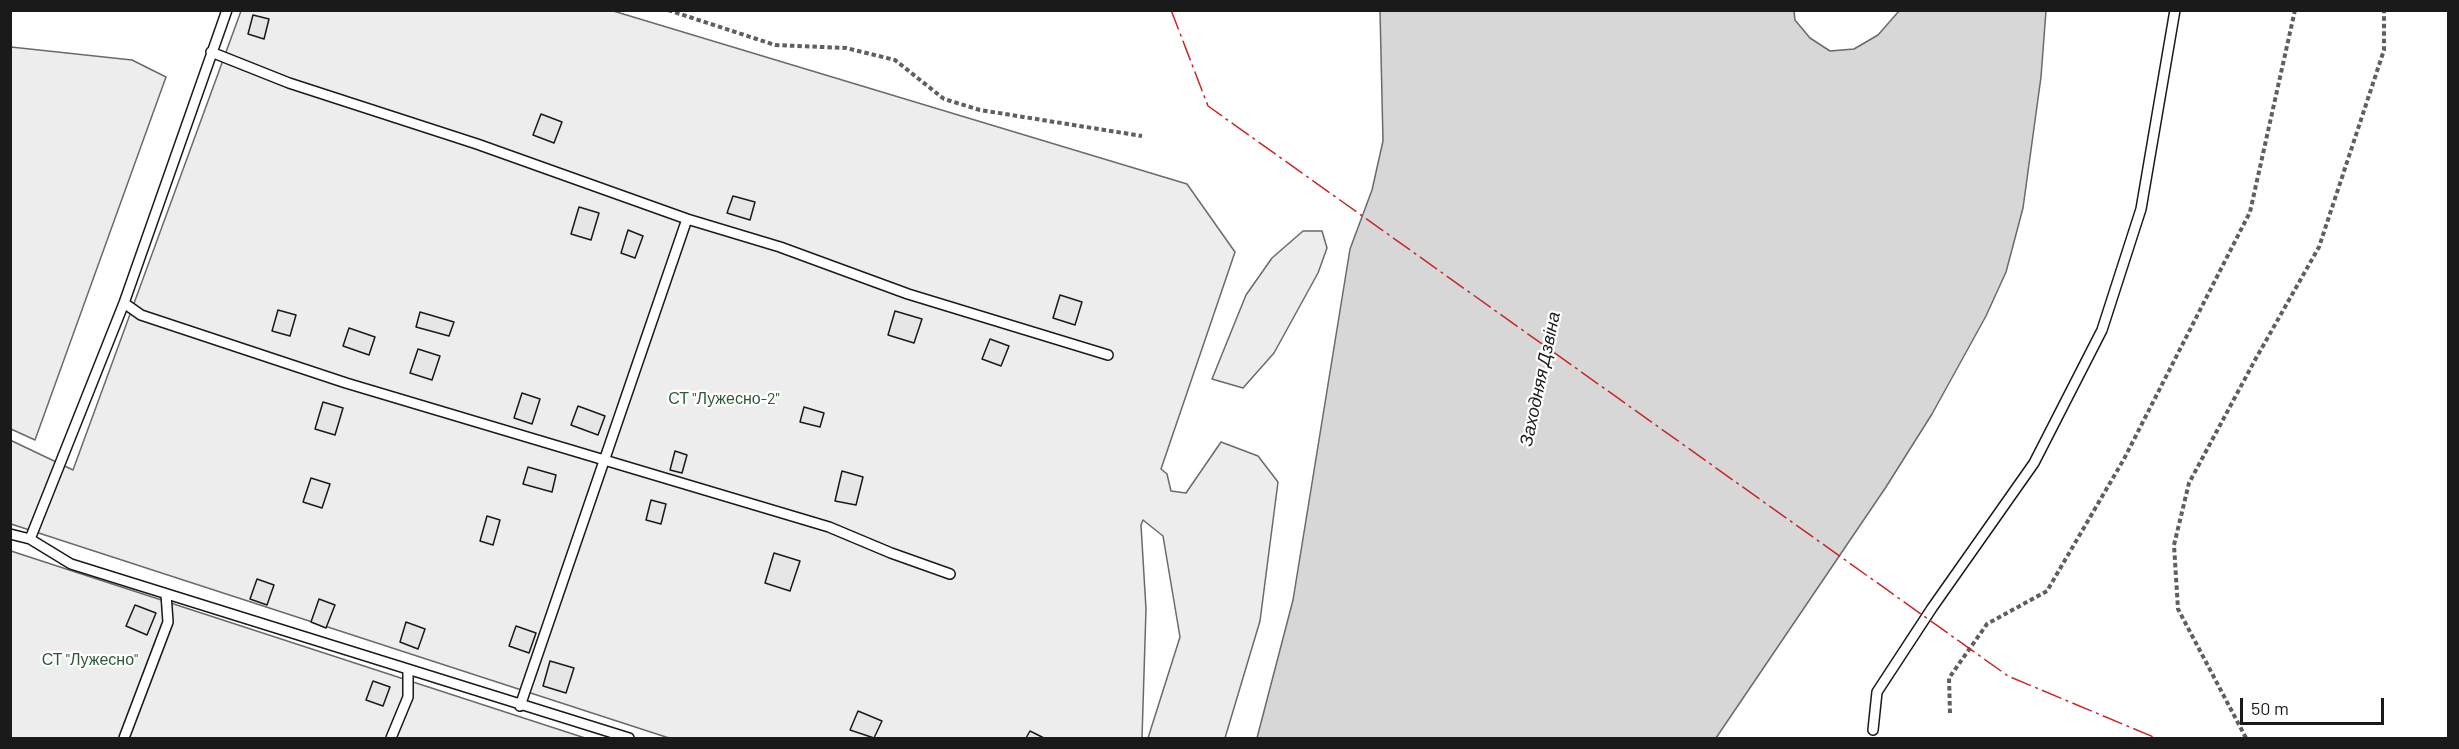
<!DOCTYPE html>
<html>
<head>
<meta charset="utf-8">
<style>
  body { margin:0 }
  #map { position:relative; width:2459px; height:749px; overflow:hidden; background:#fff; font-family:Barlow,sans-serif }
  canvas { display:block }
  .frame { position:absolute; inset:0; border:12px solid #1a1a1a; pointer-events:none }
  .scale { position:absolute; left:2240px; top:698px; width:144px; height:27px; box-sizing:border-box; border:3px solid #1a1a1a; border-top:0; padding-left:8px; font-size:18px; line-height:21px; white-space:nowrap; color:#1a1a1a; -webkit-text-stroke:4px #fff; paint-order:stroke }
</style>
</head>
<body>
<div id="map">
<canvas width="2459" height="749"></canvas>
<div class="frame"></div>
<div class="scale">50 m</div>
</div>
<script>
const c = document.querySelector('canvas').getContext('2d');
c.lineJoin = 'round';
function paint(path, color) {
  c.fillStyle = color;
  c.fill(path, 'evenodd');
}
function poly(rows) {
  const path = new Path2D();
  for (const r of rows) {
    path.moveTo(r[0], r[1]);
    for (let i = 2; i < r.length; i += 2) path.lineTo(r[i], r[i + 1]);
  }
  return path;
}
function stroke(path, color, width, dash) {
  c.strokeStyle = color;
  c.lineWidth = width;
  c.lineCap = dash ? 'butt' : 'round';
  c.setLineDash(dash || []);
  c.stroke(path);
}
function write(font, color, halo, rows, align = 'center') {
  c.font = font + ' Barlow,sans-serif';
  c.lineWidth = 4.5;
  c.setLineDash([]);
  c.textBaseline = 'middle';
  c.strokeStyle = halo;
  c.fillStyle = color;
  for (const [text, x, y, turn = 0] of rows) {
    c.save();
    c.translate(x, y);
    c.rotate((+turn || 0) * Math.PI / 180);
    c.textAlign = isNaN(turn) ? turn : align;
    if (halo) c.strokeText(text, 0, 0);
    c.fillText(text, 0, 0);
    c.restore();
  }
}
const built = poly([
  [610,10,1187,184,1235,252,1161,469,1167,474,1171,491,1186,493,1221,442,1258,456,1278,482,1260,621,1225,738,1148,738,1180,637,1163,536,1143,520,1141,525,1146,609,1142,738,669,738,11,524,10,440,73,470,241,11,610,10],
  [11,47,132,60,166,77,35,440,11,429,11,47],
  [1303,231,1322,231,1327,248,1318,273,1274,353,1243,388,1212,379,1246,295,1272,258,1303,231],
  [11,551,585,738,11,738,11,551]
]);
const water = poly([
  [1380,11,1794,11,1795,20,1810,38,1830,51,1854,49,1878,35,1899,11,2046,11,2041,77,2023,208,2006,272,1986,316,1932,414,1886,487,1716,738,1257,738,1293,600,1350,249,1372,190,1383,141,1380,11]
]);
const building = poly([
  [253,15,269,19,264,39,248,34,253,15],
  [541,114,562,122,554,143,533,135,541,114],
  [733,196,755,202,750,220,727,213,733,196],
  [579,207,599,213,591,240,571,234,579,207],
  [628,230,643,236,635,258,621,253,628,230],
  [1060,295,1082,302,1075,325,1053,318,1060,295],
  [278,310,296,315,290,336,272,331,278,310],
  [895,311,922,319,914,343,888,335,895,311],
  [420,312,454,322,449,336,416,327,420,312],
  [349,328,375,337,369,355,343,346,349,328],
  [990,339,1009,346,1001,366,982,359,990,339],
  [418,349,440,356,432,380,410,373,418,349],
  [522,393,540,399,532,424,514,418,522,393],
  [323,402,343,408,335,435,315,429,323,402],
  [578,406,605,416,598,435,571,425,578,406],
  [804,407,824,413,820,427,800,422,804,407],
  [675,451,687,455,682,473,670,470,675,451],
  [528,467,556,475,552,492,523,484,528,467],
  [842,471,863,477,856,505,835,501,842,471],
  [311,478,330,484,322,508,303,502,311,478],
  [651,500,666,504,661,524,646,520,651,500],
  [487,516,500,520,493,545,480,541,487,516],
  [774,553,800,561,790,591,765,583,774,553],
  [257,579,274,585,267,605,250,599,257,579],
  [319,599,335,605,326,628,311,622,319,599],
  [135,605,156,613,147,635,126,626,135,605],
  [406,622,425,629,418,649,400,642,406,622],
  [516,626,536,633,529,653,509,646,516,626],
  [550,661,574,668,566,693,543,686,550,661],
  [373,681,390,687,383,706,366,700,373,681],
  [858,711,882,721,874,738,850,730,858,711],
  [1030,731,1044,738,1026,738,1030,731]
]);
const path = poly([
  [668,10,775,45,846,48,895,60,944,99,980,110,1142,136],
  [1950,713,1949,678,1987,624,2047,591,2124,459,2250,212,2295,10],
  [2246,738,2178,609,2174,545,2189,483,2255,360,2319,247,2384,50,2384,10]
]);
const service = poly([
  [211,52,289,83,477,144,687,219,780,247,908,294,1108,355],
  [124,303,141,315,346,383,829,527,891,553,950,574],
  [10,534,30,539,71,564,629,738],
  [30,539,124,303,227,10],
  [520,706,687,219],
  [1873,730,1877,692,1932,608,2034,463,2102,330,2141,209,2175,10],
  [124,738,168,622,166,594],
  [391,738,408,697,408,671]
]);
const power = poly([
  [1171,10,1208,106,2008,676,2156,738]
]);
const parkNames = [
  ["СТ \"Лужесно-2\"",724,399],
  ["СТ \"Лужесно\"",90,660]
];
const waterNames = [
  ["Заходняя Дзвіна",1540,379,-78]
];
paint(built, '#ededed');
stroke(built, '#6a6a6a', 1.5);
paint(water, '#d7d7d7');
stroke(water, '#6a6a6a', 1.5);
paint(building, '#e6e6e6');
stroke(building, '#1a1a1a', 1.5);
stroke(service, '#1a1a1a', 12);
stroke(path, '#5f5f5f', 4, [4.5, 3]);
stroke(service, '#fff', 9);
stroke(power, '#c62828', 1.5, [21, 4.5, 3, 4.5]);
write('16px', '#2b5a34', '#fff', parkNames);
write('italic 18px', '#1a1a1a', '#fff', waterNames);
</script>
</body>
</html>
